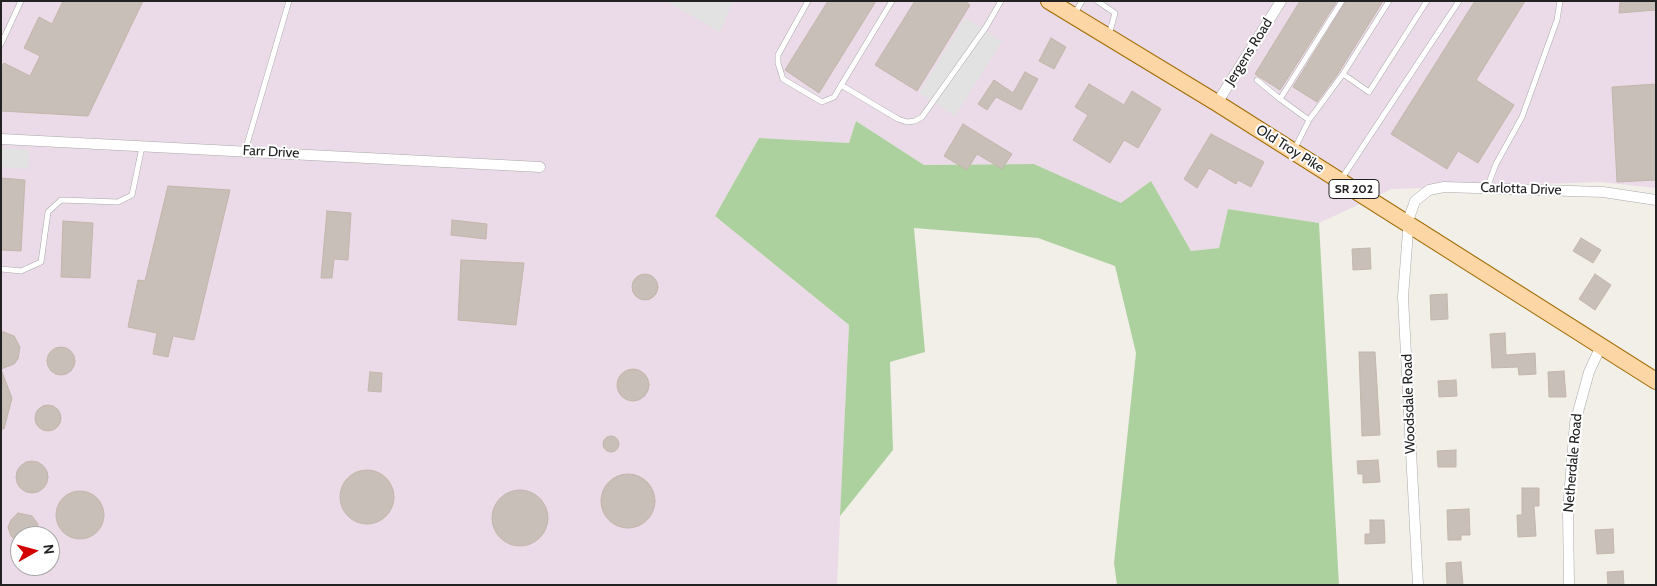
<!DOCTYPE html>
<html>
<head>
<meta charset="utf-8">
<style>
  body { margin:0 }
  #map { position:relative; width:1657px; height:586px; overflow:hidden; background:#f2efe9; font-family:Cabin,sans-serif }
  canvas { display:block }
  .frame { position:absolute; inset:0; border:2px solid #222; pointer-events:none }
  .north { position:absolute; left:10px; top:526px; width:50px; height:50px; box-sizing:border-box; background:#fff; border:1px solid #a7a7a7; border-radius:50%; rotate:83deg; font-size:14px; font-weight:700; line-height:20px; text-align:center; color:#222 }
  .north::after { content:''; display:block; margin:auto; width:18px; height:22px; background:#d40000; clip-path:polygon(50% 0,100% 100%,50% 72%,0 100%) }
</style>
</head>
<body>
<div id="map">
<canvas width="1657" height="586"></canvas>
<div class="frame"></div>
<div class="north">N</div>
</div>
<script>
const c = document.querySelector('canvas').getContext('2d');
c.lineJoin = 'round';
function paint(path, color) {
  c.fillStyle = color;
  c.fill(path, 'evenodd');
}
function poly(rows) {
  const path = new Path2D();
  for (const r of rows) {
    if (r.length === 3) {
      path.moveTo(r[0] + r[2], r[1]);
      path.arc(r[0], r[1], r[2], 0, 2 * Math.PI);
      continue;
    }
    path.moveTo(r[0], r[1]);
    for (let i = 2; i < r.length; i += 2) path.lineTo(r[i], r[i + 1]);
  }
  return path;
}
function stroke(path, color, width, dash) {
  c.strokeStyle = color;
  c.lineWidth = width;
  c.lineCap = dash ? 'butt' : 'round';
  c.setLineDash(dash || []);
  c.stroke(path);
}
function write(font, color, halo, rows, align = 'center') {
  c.font = font + ' Cabin,sans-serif';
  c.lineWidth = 4;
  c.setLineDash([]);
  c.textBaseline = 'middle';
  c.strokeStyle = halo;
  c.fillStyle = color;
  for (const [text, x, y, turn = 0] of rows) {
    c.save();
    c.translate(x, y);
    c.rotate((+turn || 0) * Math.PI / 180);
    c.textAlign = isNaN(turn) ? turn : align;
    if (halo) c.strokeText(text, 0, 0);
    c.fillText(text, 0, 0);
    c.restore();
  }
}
const industrial = poly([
  [1,1,1656,1,1656,188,1601,182,1392,189,1319,223,1229,209,1219,248,1191,251,1151,182,1121,204,1034,164,924,165,856,121,849,143,759,138,715,216,849,325,837,585,1,585],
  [20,536,50,536,50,566,20,566]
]);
const forest = poly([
  [856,121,924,165,1034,164,1121,203,1151,181,1191,251,1219,248,1228,209,1319,223,1339,585,1117,585,1114,563,1136,353,1115,266,1038,238,914,228,925,352,890,362,893,450,840,516,849,325,715,216,759,138,849,143]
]);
const parking = poly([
  [666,1,733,1,720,32],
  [965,18,1002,41,955,116,919,93],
  [1,148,29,150,28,169,1,167]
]);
const building = poly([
  [63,1,143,1,88,116,1,111,1,68,4,63,30,76,40,56,24,48,39,17,52,24,63,1],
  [828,1,876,1,819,93,785,70,828,1],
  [915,1,965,1,970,5,917,91,875,65,915,1],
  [1300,1,1337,1,1280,90,1255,74,1300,1],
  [1346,1,1383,1,1337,75,1317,102,1293,87,1346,1],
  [1475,1,1525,1,1476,80,1514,105,1478,163,1458,151,1447,169,1391,134,1475,1],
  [1620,1,1656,1,1656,10,1619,13,1620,1],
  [1051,38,1066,47,1054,69,1039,61,1051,38],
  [1025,72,1038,79,1021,110,996,97,987,110,978,104,994,80,1013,93,1025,72],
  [1089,84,1124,105,1132,91,1161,109,1138,148,1124,140,1110,163,1073,140,1088,115,1075,107,1089,84],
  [1656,84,1656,180,1617,182,1612,87,1656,84],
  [963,124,1012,154,1002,169,977,154,967,170,944,156,963,124],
  [1211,134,1264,162,1251,187,1238,180,1236,184,1209,168,1197,188,1184,179,1211,134],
  [1,178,25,180,21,251,1,250,1,178],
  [168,186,230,190,194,340,173,336,168,357,153,354,157,333,128,327,138,280,145,281,168,186],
  [327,211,351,213,348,260,334,259,332,278,321,278,327,211],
  [452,220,487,224,486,239,451,235,452,220],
  [63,221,93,223,90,278,61,277,63,221],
  [1581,238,1601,250,1593,263,1573,251,1581,238],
  [1370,248,1371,269,1353,270,1352,249,1370,248],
  [461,260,524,263,516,325,458,320,461,260],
  [645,287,13],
  [1595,274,1611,285,1595,310,1579,299,1595,274],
  [1447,294,1448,319,1431,320,1430,295,1447,294],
  [1,331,14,336,20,347,18,359,14,364,1,369,1,331],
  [1505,333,1506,355,1535,353,1536,374,1519,375,1518,367,1492,368,1490,334,1505,333],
  [61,361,14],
  [1359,352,1375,352,1380,435,1362,436,1359,352],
  [633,385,16],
  [1564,371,1566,397,1549,397,1548,372,1564,371],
  [2,372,12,398,4,429,1,429,2,372],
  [370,372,382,373,381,392,368,391,370,372],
  [1456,380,1457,396,1439,397,1438,381,1456,380],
  [48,418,13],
  [611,444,8],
  [1456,450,1456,467,1438,467,1437,451,1456,450],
  [1378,460,1380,482,1363,483,1363,474,1358,474,1357,461,1378,460],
  [32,477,16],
  [367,497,27],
  [628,501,27],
  [1522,488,1539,488,1539,506,1534,506,1536,536,1518,537,1517,515,1522,515,1522,488],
  [520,518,28],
  [80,515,24],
  [1469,509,1470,535,1461,535,1461,540,1448,540,1447,510,1469,509],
  [18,513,32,516,38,524,35,536,20,536,20,545,11,536,8,527,11,520,18,513],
  [1370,520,1384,520,1385,543,1365,544,1365,534,1370,534,1370,520],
  [1613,529,1614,553,1597,554,1595,530,1613,529],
  [1461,562,1463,585,1447,585,1446,563,1461,562],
  [1623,571,1624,585,1608,585,1607,572,1623,571]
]);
const service = poly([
  [808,1,778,55,778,63,783,79,822,102,834,97,892,1],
  [1097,1,1115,13,1109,35],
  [1389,1,1343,74,1369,92,1427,1],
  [1075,13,1082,1],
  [1,44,21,1],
  [1257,80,1280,99],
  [841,85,898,119,907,122,915,121,922,117,986,27,1001,1],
  [1309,120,1343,74],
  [1295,148,1309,120,1280,99,1342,1],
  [245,151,289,1],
  [1342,178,1459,1],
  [1487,188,1496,164,1522,117,1557,20,1560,1],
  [1,269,21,271,41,262,48,212,61,200,118,202,132,195,142,147]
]);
const minor = poly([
  [1217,103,1281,1],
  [1,139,540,167],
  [1418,585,1403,297,1409,218,1415,201,1429,190,1444,187,1603,192,1656,200],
  [1569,585,1568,511,1575,423,1589,372,1601,346]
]);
const primary = poly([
  [1049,1,1217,103,1656,381]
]);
const shields = [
  [1354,189,50]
];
const shieldNames = [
  ["SR 202",1354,189]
];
const streetNames = [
  ["Jergens Road",1249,52,-58],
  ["Old Troy Pike",1290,149,32],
  ["Farr Drive",271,152,3],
  ["Carlotta Drive",1521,189,2],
  ["Woodsdale Road",1409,404,-92],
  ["Netherdale Road",1573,463,-85]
];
paint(industrial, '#ebdbe8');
paint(forest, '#add19e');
paint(parking, '#e2e2e2');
paint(building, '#c7bfb8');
stroke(building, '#c4b6ab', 1);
stroke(service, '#a9a9a9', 6);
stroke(minor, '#a9a9a9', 11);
stroke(primary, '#a06b00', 18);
stroke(service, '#fff', 5);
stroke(minor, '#fff', 10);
stroke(primary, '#fcd6a4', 16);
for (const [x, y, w] of shields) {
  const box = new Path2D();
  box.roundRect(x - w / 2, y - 9.5, w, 19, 4);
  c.fillStyle = '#fff';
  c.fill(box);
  stroke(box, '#222', 1);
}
write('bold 12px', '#222', null, shieldNames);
write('14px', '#222', '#fff', streetNames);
</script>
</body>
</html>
